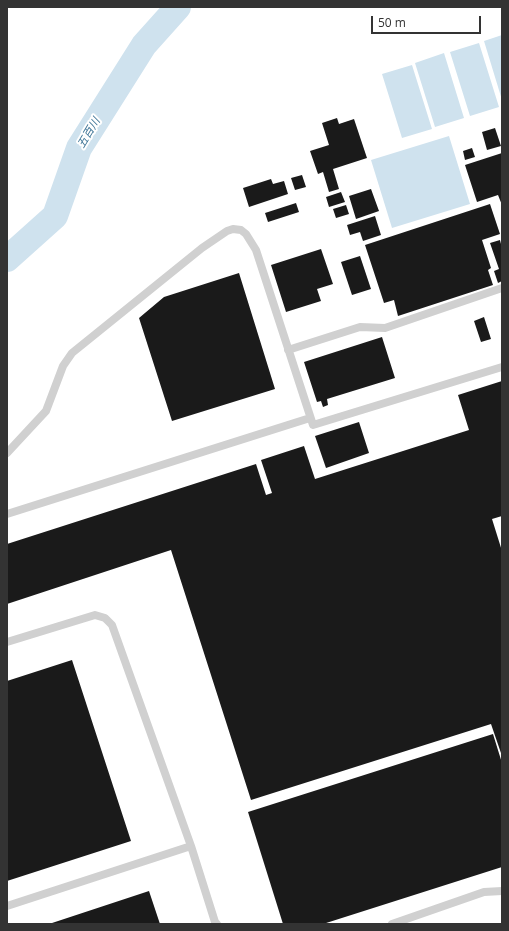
<!DOCTYPE html>
<html>
<head>
<meta charset="utf-8">
<style>
  body { margin:0 }
  #map { position:relative; width:509px; height:931px; overflow:hidden; background:#fff; font-family:"Open Sans",sans-serif }
  canvas { display:block }
  .frame { position:absolute; inset:0; border:8px solid #333; pointer-events:none }
  .scale { position:absolute; left:371px; top:16px; width:110px; height:18px; box-sizing:border-box; border:2px solid #333; border-top:0; padding-left:5px; font-size:12px; line-height:14px; white-space:nowrap; color:#333; -webkit-text-stroke:3px #fff; paint-order:stroke }
</style>
</head>
<body>
<div id="map">
<canvas width="509" height="931"></canvas>
<div class="frame"></div>
<div class="scale">50 m</div>
</div>
<script>
const c = document.querySelector('canvas').getContext('2d');
c.lineJoin = 'round';
function paint(path, color) {
  c.fillStyle = color;
  c.fill(path, 'evenodd');
}
function poly(rows) {
  const path = new Path2D();
  for (const r of rows) {
    path.moveTo(r[0], r[1]);
    for (let i = 2; i < r.length; i += 2) path.lineTo(r[i], r[i + 1]);
  }
  return path;
}
function stroke(path, color, width, dash) {
  c.strokeStyle = color;
  c.lineWidth = width;
  c.lineCap = dash ? 'butt' : 'round';
  c.setLineDash(dash || []);
  c.stroke(path);
}
function write(font, color, halo, rows, align = 'center') {
  c.font = font + ' "Open Sans","Noto Sans JP",sans-serif';
  c.lineWidth = 4;
  c.setLineDash([]);
  c.textBaseline = 'middle';
  c.strokeStyle = halo;
  c.fillStyle = color;
  for (const [text, x, y, turn = 0] of rows) {
    c.save();
    c.translate(x, y);
    c.rotate((+turn || 0) * Math.PI / 180);
    c.textAlign = isNaN(turn) ? turn : align;
    if (halo) c.strokeText(text, 0, 0);
    c.fillText(text, 0, 0);
    c.restore();
  }
}
const water = poly([
  [502,35,502,100,484,41],
  [479,43,499,107,470,116,450,52],
  [444,53,464,118,435,127,415,63],
  [412,65,432,129,402,138,382,74],
  [449,136,470,204,392,228,371,160]
]);
const river = poly([
  [7,259,55,216,79,148,144,45,178,7]
]);
const building = poly([
  [337,118,339,124,354,119,367,158,333,169,339,189,329,192,323,172,318,174,310,151,329,145,322,123],
  [495,128,501,146,487,150,482,132],
  [472,148,475,157,465,160,463,151],
  [502,153,502,205,498,195,477,202,465,165],
  [302,175,306,187,295,190,291,178],
  [271,179,273,184,284,181,288,194,249,207,243,188],
  [371,189,379,211,356,219,349,196],
  [341,192,345,202,329,207,326,197],
  [296,203,299,212,268,222,265,213],
  [490,204,500,234,482,240,491,268,488,270,493,285,398,316,394,300,384,303,365,245],
  [346,205,349,214,336,218,333,209],
  [375,216,381,235,363,241,360,232,350,235,347,225],
  [500,240,502,248,502,281,498,283,494,271,499,269,490,243],
  [321,249,333,284,317,289,321,301,286,312,271,265],
  [360,256,371,289,352,295,341,262],
  [239,273,275,389,172,421,139,318,164,297],
  [484,317,491,339,481,342,474,321],
  [382,337,395,378,327,399,328,405,323,407,321,401,317,402,304,362],
  [502,381,502,516,492,519,502,551,502,756,491,724,251,800,171,550,7,604,7,544,256,464,266,495,272,493,261,460,304,446,315,479,469,430,458,395],
  [359,422,369,453,326,468,315,436],
  [72,660,131,841,7,881,7,681],
  [493,734,502,763,502,867,323,924,283,924,248,812],
  [149,891,160,924,49,924]
]);
const service = poly([
  [288,350,360,327,385,328,502,288],
  [7,453,46,411,63,366,72,353,202,248,227,231,233,229,241,230,246,234,256,250,313,425,502,367],
  [7,514,310,418],
  [7,642,95,615,105,618,112,625,191,846,215,922,217,924],
  [7,906,191,846],
  [392,924,484,892,502,891]
]);
const waterNames = [
  ["五百川",89,133,-59]
];
paint(water, '#cfe2ee');
stroke(river, '#cfe2ee', 26);
paint(building, '#1a1a1a');
stroke(service, '#d0d0d0', 8);
write('italic 11px', '#3f7597', '#fff', waterNames);
</script>
</body>
</html>
